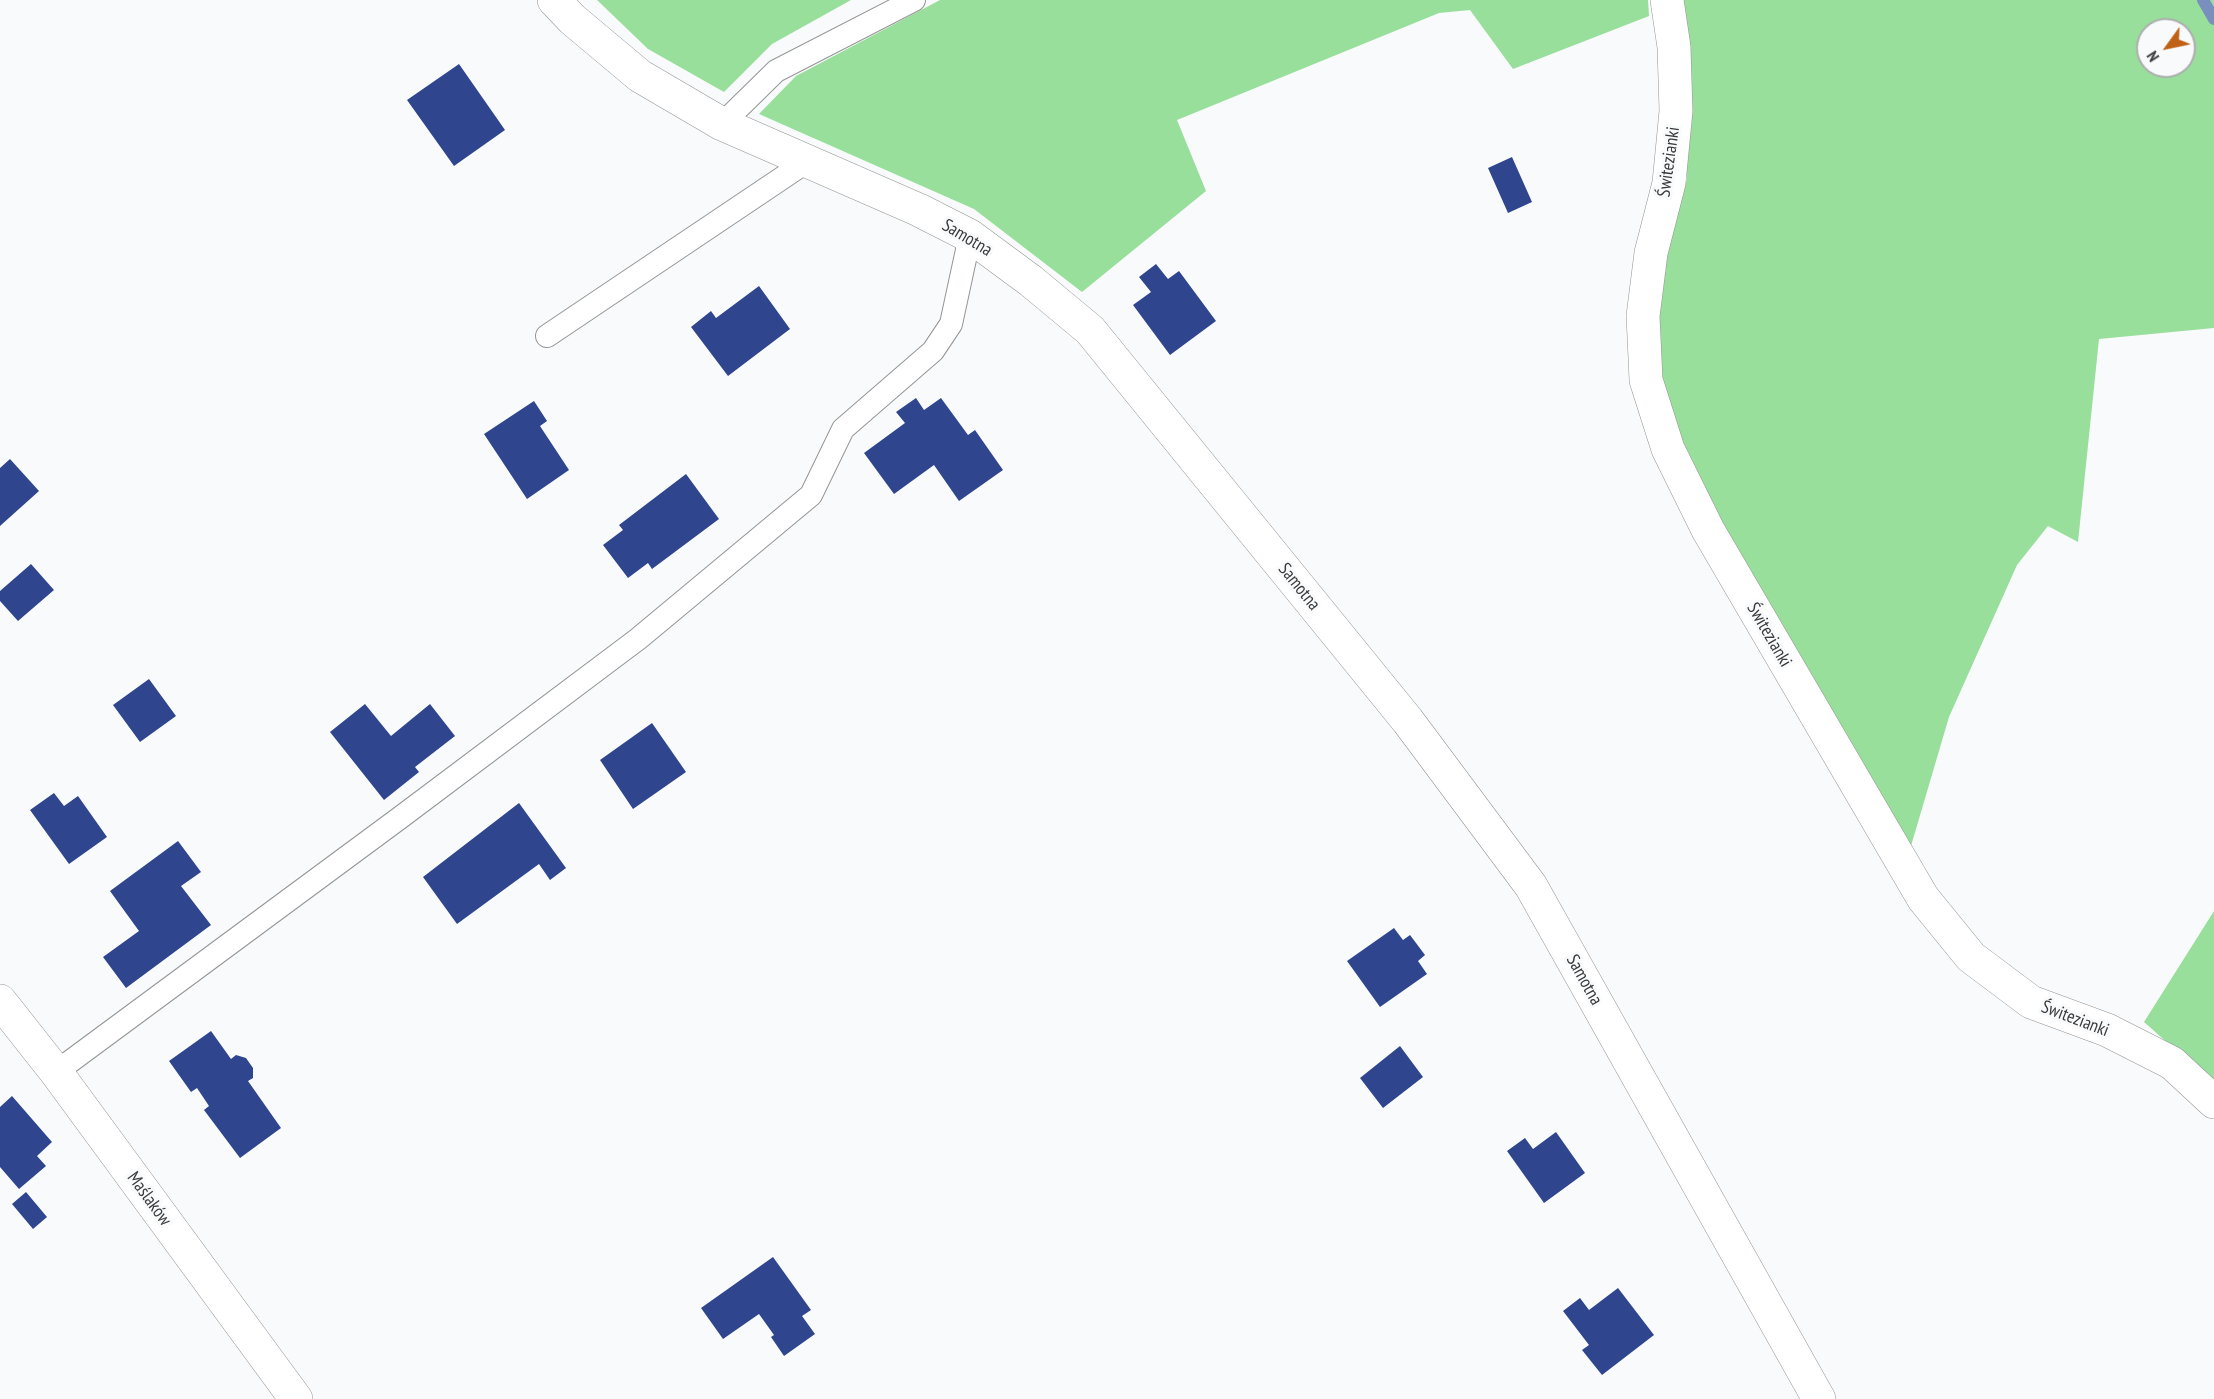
<!DOCTYPE html>
<html>
<head>
<meta charset="utf-8">
<style>
  body { margin:0 }
  #map { position:relative; width:2214px; height:1399px; overflow:hidden; background:#f9fafb; font-family:"PT Sans Narrow",sans-serif }
  canvas { display:block }
  .north { position:absolute; left:2136px; top:18px; width:60px; height:60px; box-sizing:border-box; background:#f9fafb; border:2px solid #adaeaf; border-radius:50%; rotate:237deg; font-size:16px; font-weight:700; line-height:24px; text-align:center; color:#3b3b3c }
  .north::after { content:''; display:block; margin:auto; width:21px; height:27px; background:#c06117; clip-path:polygon(50% 0,100% 100%,50% 72%,0 100%) }
</style>
</head>
<body>
<div id="map">
<canvas width="2214" height="1399"></canvas>
<div class="north">N</div>
</div>
<script>
const c = document.querySelector('canvas').getContext('2d');
c.lineJoin = 'round';
function paint(path, color) {
  c.fillStyle = color;
  c.fill(path, 'evenodd');
}
function poly(rows) {
  const path = new Path2D();
  for (const r of rows) {
    path.moveTo(r[0], r[1]);
    for (let i = 2; i < r.length; i += 2) path.lineTo(r[i], r[i + 1]);
  }
  return path;
}
function stroke(path, color, width, dash) {
  c.strokeStyle = color;
  c.lineWidth = width;
  c.lineCap = dash ? 'butt' : 'round';
  c.setLineDash(dash || []);
  c.stroke(path);
}
function write(font, color, halo, rows, align = 'center') {
  c.font = font + ' "PT Sans Narrow",sans-serif';
  c.lineWidth = 6;
  c.setLineDash([]);
  c.textBaseline = 'middle';
  c.strokeStyle = halo;
  c.fillStyle = color;
  for (const [text, x, y, turn = 0] of rows) {
    c.save();
    c.translate(x, y);
    c.rotate((+turn || 0) * Math.PI / 180);
    c.textAlign = isNaN(turn) ? turn : align;
    if (halo) c.strokeText(text, 0, 0);
    c.fillText(text, 0, 0);
    c.restore();
  }
}
const green = poly([
  [597,0,851,0,772,44,724,92,648,49],
  [940,0,1648,0,1649,16,1513,69,1470,10,1439,13,1177,120,1206,191,1082,292,974,209,759,114,796,76],
  [1680,0,2214,0,2214,328,2099,339,2078,542,2048,526,2017,565,1949,717,1908,856,1713,524,1655,379,1659,313,1668,249,1687,179,1686,48],
  [2148,30,2184,30,2184,66,2148,66],
  [2214,911,2214,1084,2144,1022]
]);
const stream = poly([
  [2203,0,2214,19]
]);
const building = poly([
  [459,64,505,130,454,166,407,100],
  [1512,157,1532,202,1508,213,1488,168],
  [1156,264,1168,279,1179,271,1216,321,1170,355,1133,305,1151,292,1139,277],
  [759,286,790,329,728,376,691,327,711,311,716,318],
  [916,398,924,410,941,398,968,435,975,430,1003,470,959,501,934,465,894,494,864,453,905,423,896,412],
  [534,401,547,421,540,426,569,470,527,499,484,434],
  [10,459,39,491,0,526,0,468],
  [686,474,719,519,652,569,648,563,628,578,603,545,623,530,619,525],
  [31,564,54,590,18,621,0,601,0,591],
  [149,679,176,716,140,742,113,705],
  [365,704,391,736,430,704,455,736,415,767,419,772,384,800,330,732],
  [652,723,686,772,633,809,600,760],
  [54,793,64,806,78,796,107,837,69,864,30,810],
  [519,803,566,868,550,880,539,864,457,924,423,877],
  [178,841,201,872,181,886,211,925,126,988,103,957,139,931,110,891],
  [1394,928,1403,940,1410,935,1425,955,1418,961,1427,974,1380,1007,1347,961],
  [211,1031,231,1059,236,1055,246,1058,253,1068,253,1078,248,1081,281,1128,240,1158,204,1110,209,1106,197,1088,191,1092,169,1061],
  [1400,1046,1423,1077,1383,1108,1360,1078],
  [12,1096,52,1142,37,1156,46,1166,19,1189,0,1167,0,1107],
  [1556,1132,1585,1173,1544,1203,1507,1151,1525,1138,1533,1149],
  [26,1192,47,1217,33,1229,12,1204],
  [773,1257,811,1310,802,1316,815,1334,784,1356,771,1337,774,1335,759,1314,723,1339,701,1308],
  [1618,1288,1654,1335,1602,1375,1582,1350,1589,1345,1563,1311,1580,1298,1589,1310]
]);
const lane = poly([
  [722,124,776,71,914,0],
  [547,336,806,162],
  [56,1072,401,817,638,639,811,495,843,429,933,351,951,324,970,236]
]);
const street = poly([
  [554,0,572,19,640,76,722,124,919,210,970,236,1031,281,1090,330,1408,721,1531,886,1819,1399],
  [1667,0,1674,47,1676,111,1669,183,1651,253,1643,316,1646,380,1668,449,1708,530,1923,898,1971,957,2031,1002,2107,1030,2172,1063,2214,1102],
  [0,1001,56,1072,296,1399]
]);
const streetNames = [
  ["Świtezianki",1669,162,-82],
  ["Samotna",967,238,31],
  ["Samotna",1299,587,51],
  ["Świtezianki",1769,635,60],
  ["Samotna",1584,980,61],
  ["Świtezianki",2075,1019,21],
  ["Maślaków",149,1199,54]
];
paint(green, '#97df9b');
stroke(stream, '#798fbd', 12);
paint(building, '#2f468f');
stroke(lane, '#949596', 24);
stroke(street, '#949596', 34);
stroke(lane, '#fff', 22);
stroke(street, '#fff', 33);
write('18px', '#3b3b3c', '#f9fafb', streetNames);
</script>
</body>
</html>
